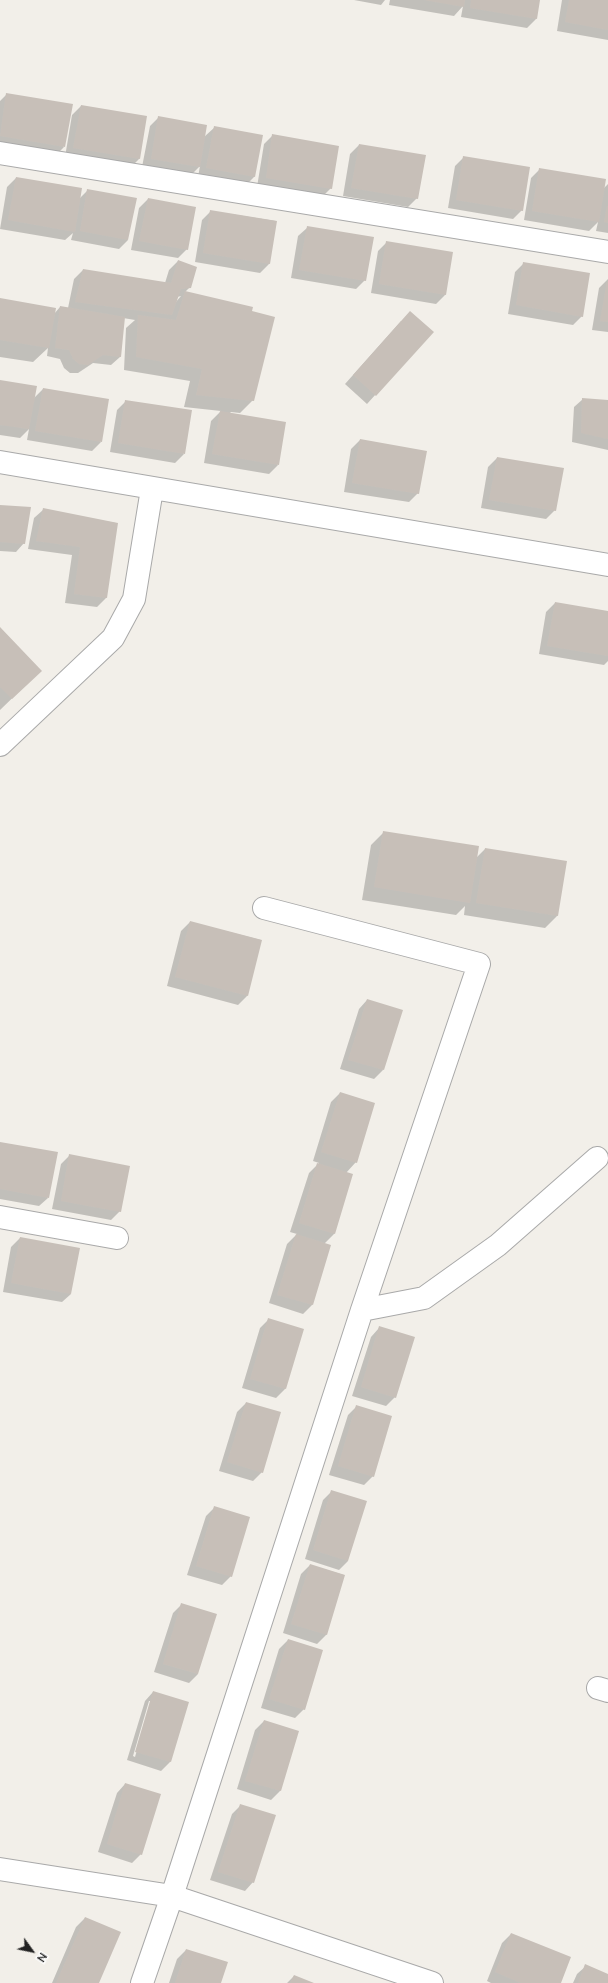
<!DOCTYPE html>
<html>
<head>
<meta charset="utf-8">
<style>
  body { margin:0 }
  #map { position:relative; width:608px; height:1983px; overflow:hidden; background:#f2efe9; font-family:Mulish,sans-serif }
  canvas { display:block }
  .north { position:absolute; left:12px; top:1931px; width:40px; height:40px; -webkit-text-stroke:3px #fff; paint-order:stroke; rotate:123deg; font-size:11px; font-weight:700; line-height:16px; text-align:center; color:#222 }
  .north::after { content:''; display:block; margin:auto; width:14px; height:18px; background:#222; clip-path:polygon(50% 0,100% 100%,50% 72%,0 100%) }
</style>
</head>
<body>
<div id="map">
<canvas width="608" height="1983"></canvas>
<div class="north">N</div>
</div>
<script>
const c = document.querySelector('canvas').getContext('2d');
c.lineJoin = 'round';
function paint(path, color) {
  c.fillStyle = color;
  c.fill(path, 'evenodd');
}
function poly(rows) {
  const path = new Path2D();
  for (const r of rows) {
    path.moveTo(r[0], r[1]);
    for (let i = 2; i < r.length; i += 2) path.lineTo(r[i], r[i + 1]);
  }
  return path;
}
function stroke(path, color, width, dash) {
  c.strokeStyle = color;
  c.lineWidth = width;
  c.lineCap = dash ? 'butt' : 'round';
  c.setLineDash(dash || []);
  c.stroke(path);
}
const shadow = poly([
  [354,0,385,0,381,5],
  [390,0,539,0,536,19,527,28,461,17,463,6,454,16,389,5],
  [562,0,608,0,608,40,557,31],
  [7,94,64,147,55,156,0,146,0,101],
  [81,106,146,117,139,159,130,168,65,157,72,115],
  [159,117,204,137,215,127,262,136,254,177,245,186,198,177,200,166,190,176,142,167,150,126],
  [273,135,331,188,322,197,257,187,264,144],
  [359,145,417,198,408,207,343,196,350,154],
  [464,157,522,210,513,219,448,208,455,166],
  [540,169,603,189,608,184,608,233,596,231,598,222,589,231,524,220,531,178],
  [16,178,80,198,88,190,128,240,119,249,71,240,73,233,65,240,0,229,7,187],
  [148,199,187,249,178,258,131,250,139,208],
  [211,211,276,221,269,264,260,273,195,262,202,220],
  [307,228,365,280,356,289,291,278,298,236],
  [387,242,452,253,445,295,436,304,371,293,378,251],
  [178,261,190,287,185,292,253,400,240,413,231,412,230,413,278,465,269,474,204,463,211,421,221,411,184,407,190,381,124,370,126,328,135,320,123,318,120,357,111,365,93,363,78,373,70,373,64,368,60,359,47,356,48,348,33,362,0,357,0,299,54,314,60,307,68,308,74,279,83,270,165,283,169,270],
  [181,296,175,303,177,297],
  [524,263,582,316,573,325,508,314,515,272],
  [608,279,608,332,592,330,599,288],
  [401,321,432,332,367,404,345,384],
  [0,381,34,398,43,389,101,442,92,451,27,440,29,429,20,438,0,435],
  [583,399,608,401,608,450,572,442,574,407],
  [126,401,184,454,175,463,110,452,117,410],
  [360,440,418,493,409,502,344,492,351,449],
  [497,458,555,510,546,519,481,508,488,467],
  [0,506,24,543,16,552,0,551],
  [43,510,116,523,106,598,97,607,65,603,72,555,28,549,34,518],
  [555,603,608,612,608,661,604,665,539,654,546,612],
  [0,629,28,683,0,710],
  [384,832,476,858,485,849,566,862,557,916,545,928,464,915,465,906,456,915,362,900,371,845],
  [190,922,261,940,247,996,238,1005,167,986,181,931],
  [367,1000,383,1070,374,1079,340,1069,359,1009],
  [340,1093,356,1162,346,1173,334,1234,324,1244,312,1305,303,1314,269,1303,287,1244,297,1234,290,1232,309,1173,319,1163,313,1161,331,1102],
  [0,1143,48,1198,39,1206,0,1199],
  [70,1155,120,1211,111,1220,52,1209,61,1164],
  [20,1238,71,1294,62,1302,3,1292,11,1247],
  [269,1319,303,1330,285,1389,276,1398,242,1388,260,1328],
  [379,1328,395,1397,386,1406,352,1396,371,1337],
  [246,1403,262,1472,253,1481,219,1471,237,1412],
  [357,1406,373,1476,364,1485,329,1475,348,1415],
  [332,1491,348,1561,339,1570,305,1559,323,1500],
  [215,1507,231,1576,222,1585,187,1575,206,1516],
  [310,1565,344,1575,326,1635,317,1644,283,1633,301,1574],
  [182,1604,198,1674,189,1683,154,1672,173,1613],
  [288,1640,304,1709,295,1718,261,1708,279,1649],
  [153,1692,188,1703,170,1762,161,1771,127,1760,145,1701],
  [149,1701,151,1701,135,1757,133,1756],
  [264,1721,298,1732,280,1791,271,1800,237,1789,255,1730],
  [125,1784,141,1854,132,1863,98,1852,117,1793],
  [241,1805,253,1882,245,1891,210,1880,232,1814],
  [85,1918,98,1983,52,1983,76,1927],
  [511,1934,560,1983,491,1983,487,1981,502,1943],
  [186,1950,220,1983,169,1983,177,1959],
  [586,1966,608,1975,608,1983,573,1983,577,1974],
  [294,1976,312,1983,287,1983]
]);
const building = poly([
  [424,0,465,0,464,7],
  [471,0,540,0,537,19,470,8],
  [569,0,608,0,608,30,565,22],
  [6,93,73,104,65,147,0,136],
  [81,105,147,116,140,159,73,148],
  [158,116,207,125,200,167,151,159],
  [214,126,263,135,255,177,206,168],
  [272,134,339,146,332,189,266,178],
  [359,144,426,155,418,199,351,188],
  [463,156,530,167,523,211,456,200],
  [539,168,606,179,599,222,532,211],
  [16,177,82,188,75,232,8,220],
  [87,189,137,198,128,240,80,231],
  [148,198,196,207,188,250,139,241],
  [607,206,608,206,608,223,604,222],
  [210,210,277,221,270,264,203,253],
  [307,226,374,237,366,281,299,270],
  [386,241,453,252,446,295,379,284],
  [178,260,197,267,191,288,181,289,172,315,75,302,83,269,171,283],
  [523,262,590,273,583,317,516,305],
  [607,281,608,281,608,322,600,321],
  [185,291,253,307,252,311,275,317,254,401,196,395,202,369,136,357,138,315,176,320],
  [0,298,56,308,49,348,0,340],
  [60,306,125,317,121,357,103,355,88,365,79,364,73,359,69,350,55,348],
  [410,311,434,332,376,396,353,375],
  [0,380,37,386,29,429,0,425],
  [43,388,109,399,102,442,35,431],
  [582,398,608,400,608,439,581,433],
  [125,400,192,410,185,454,118,443],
  [220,411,286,422,279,465,212,454],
  [360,439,427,451,419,494,352,483],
  [497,457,564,468,556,511,489,500],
  [0,505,31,507,25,544,0,542],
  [43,508,118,523,107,598,74,594,80,547,36,541],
  [555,602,608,611,608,656,547,646],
  [0,627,42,671,12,699,0,687],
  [383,831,479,846,470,903,374,887],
  [485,848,567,861,558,916,476,903],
  [190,921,262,940,248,996,175,977],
  [367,999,403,1010,384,1070,348,1060],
  [340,1092,375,1103,357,1163,321,1152],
  [0,1142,58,1152,49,1198,0,1189],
  [69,1154,130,1166,121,1212,61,1201],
  [317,1163,353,1174,335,1234,299,1223],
  [296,1234,331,1245,313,1305,277,1295],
  [20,1237,80,1248,71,1294,11,1283],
  [268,1318,304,1329,286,1389,250,1379],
  [379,1326,415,1337,396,1398,361,1387],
  [246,1402,281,1412,263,1473,227,1462],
  [356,1405,392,1416,374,1477,338,1466],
  [331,1490,367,1501,348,1561,313,1550],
  [214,1506,250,1517,232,1577,196,1566],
  [310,1564,345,1575,327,1635,291,1624],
  [181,1603,217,1614,198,1674,163,1664],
  [288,1639,323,1650,305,1710,269,1699],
  [153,1691,189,1702,171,1762,135,1752],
  [264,1720,299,1731,281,1791,245,1781],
  [125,1783,161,1794,142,1855,107,1844],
  [240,1804,276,1815,254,1883,218,1872],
  [85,1917,121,1932,99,1983,56,1983],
  [511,1933,571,1957,561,1983,521,1983,495,1972],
  [186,1949,228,1962,221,1983,175,1983],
  [585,1964,608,1974,608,1983,578,1983],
  [294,1975,314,1983,290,1983]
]);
const street = poly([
  [0,153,608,252],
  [0,462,608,565],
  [0,745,113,638,134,599,152,489],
  [0,1217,117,1238],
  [362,1310,424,1298,498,1245,597,1158],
  [598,1688,608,1691],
  [0,1869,172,1896,432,1983],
  [142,1983,172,1896,362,1310,479,964,264,908]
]);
paint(shadow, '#0003');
paint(building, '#c7bfb8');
stroke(street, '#a9a9a9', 24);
stroke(street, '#fff', 22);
</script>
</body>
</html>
